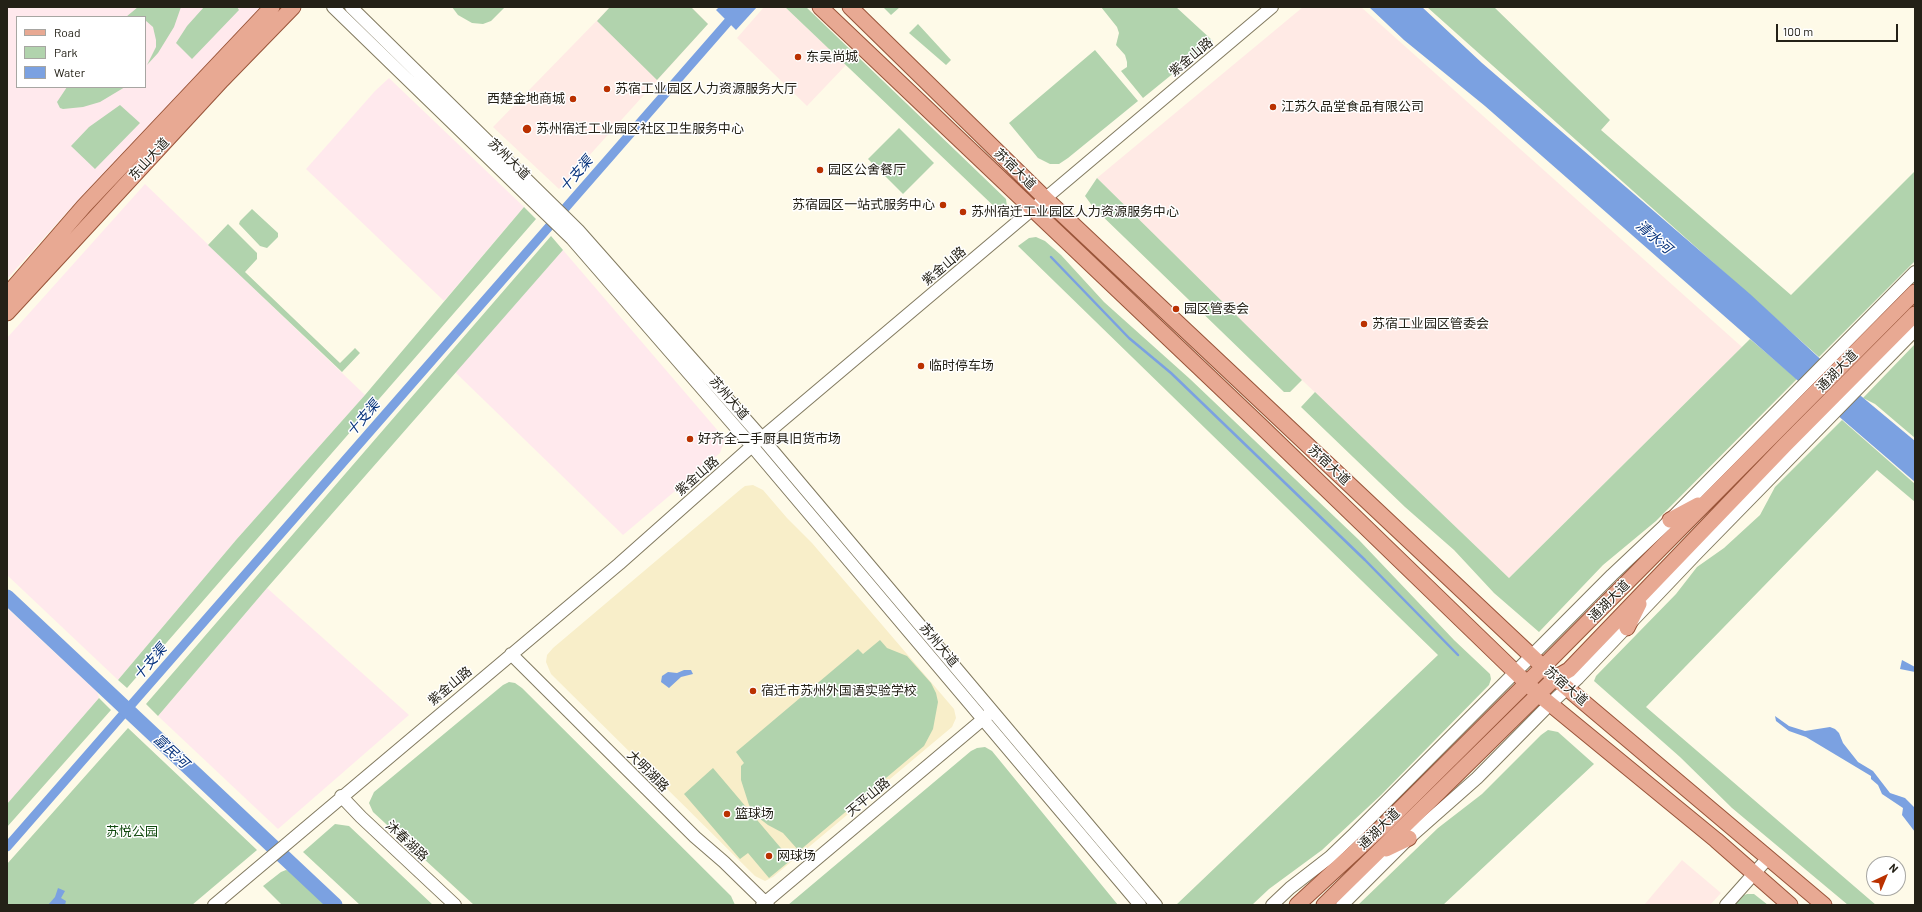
<!DOCTYPE html>
<html>
<head>
<meta charset="utf-8">
<style>
  body { margin:0 }
  #map { position:relative; width:1922px; height:912px; overflow:hidden; background:#fefae8; font-family:Barlow,sans-serif }
  canvas { display:block }
  .frame { position:absolute; inset:0; border:8px solid #242117; pointer-events:none }
  .legend { position:absolute; left:16px; top:16px; width:130px; height:72px; box-sizing:border-box; background:#fff; border:1px solid #a7a6a2; margin:0; padding:5px 7px; list-style:none; font-size:12px; color:#242117 }
  .legend li { display:flex; align-items:center; gap:8px; height:20px }
  .legend b { width:20px; border:1px solid #a7a6a2 }
  .north { position:absolute; left:1866px; top:856px; width:40px; height:40px; box-sizing:border-box; background:#fff; border:1px solid #a7a6a2; border-radius:50%; rotate:44deg; font-size:11px; font-weight:700; line-height:16px; text-align:center; color:#242117 }
  .north::after { content:''; display:block; margin:auto; width:14px; height:18px; background:#ba3100; clip-path:polygon(50% 0,100% 100%,50% 72%,0 100%) }
  .scale { position:absolute; left:1776px; top:24px; width:122px; height:18px; box-sizing:border-box; border:2px solid #242117; border-top:0; padding-left:5px; font-size:12px; line-height:14px; white-space:nowrap; color:#242117; -webkit-text-stroke:3px #fff; paint-order:stroke }
</style>
</head>
<body>
<div id="map">
<canvas width="1922" height="912"></canvas>
<div class="frame"></div>
<ul class="legend">
<li><b style="height:5px;background:#e8a993"></b>Road</li>
<li><b style="height:11px;background:#b1d3ad"></b>Park</li>
<li><b style="height:11px;background:#7ba1e1"></b>Water</li>
</ul>
<div class="north">N</div>
<div class="scale">100 m</div>
</div>
<script>
const c = document.querySelector('canvas').getContext('2d');
c.lineJoin = 'round';
function paint(path, color) {
  c.fillStyle = color;
  c.fill(path, 'evenodd');
}
function poly(rows) {
  const path = new Path2D();
  for (const r of rows) {
    path.moveTo(r[0], r[1]);
    for (let i = 2; i < r.length; i += 2) path.lineTo(r[i], r[i + 1]);
  }
  return path;
}
function stroke(path, color, width, dash) {
  c.strokeStyle = color;
  c.lineWidth = width;
  c.lineCap = dash ? 'butt' : 'round';
  c.setLineDash(dash || []);
  c.stroke(path);
}
function write(font, color, halo, rows, align = 'center') {
  c.font = font + ' Barlow,"Noto Sans SC",sans-serif';
  c.lineWidth = 3;
  c.setLineDash([]);
  c.textBaseline = 'middle';
  c.strokeStyle = halo;
  c.fillStyle = color;
  for (const [text, x, y, turn = 0] of rows) {
    c.save();
    c.translate(x, y);
    c.rotate((+turn || 0) * Math.PI / 180);
    c.textAlign = isNaN(turn) ? turn : align;
    if (halo) c.strokeText(text, 0, 0);
    c.fillText(text, 0, 0);
    c.restore();
  }
}
const commercial = poly([
  [610,7,691,7,708,24,559,189,493,127],
  [764,7,785,7,846,65,807,106,737,38],
  [1303,7,1361,7,1742,347,1509,578,1302,380,1097,178],
  [1682,860,1721,893,1710,905,1644,905]
]);
const industrial = poly([
  [7,7,261,7,68,211,7,279],
  [17,17,145,17,145,87,17,87],
  [389,78,524,207,444,301,306,169,375,91],
  [145,184,365,395,236,540,118,680,7,575,7,338],
  [563,250,725,439,720,453,623,535,455,372],
  [267,588,409,715,278,829,158,716],
  [7,608,97,692,99,698,7,804]
]);
const built = poly([
  [753,485,763,490,787,518,812,543,954,709,956,718,952,727,773,877,765,881,755,876,551,674,546,662,547,655,553,648,741,489,745,486]
]);
const green = poly([
  [138,7,181,7,174,27,158,53,147,65,156,47,156,40,153,27,145,20,145,17,126,17],
  [204,7,237,7,239,10,192,59,176,43,187,26],
  [452,7,505,7,491,21,483,24,472,23,458,15],
  [610,7,691,7,708,24,657,80,597,21],
  [785,7,806,7,1006,199,1007,207,1001,213],
  [883,7,900,7,891,15],
  [1101,7,1176,7,1213,41,1143,98,1121,71,1127,67,1127,62,1125,55,1116,45,1119,33,1117,27],
  [1427,7,1494,7,1610,120,1601,130,1791,295,1915,171,1915,261,1819,357],
  [918,24,951,60,946,65,909,33],
  [1095,50,1138,101,1068,158,1059,164,1050,164,1038,158,1009,123],
  [67,87,125,87,100,102,83,107,63,109,60,108,57,102],
  [120,105,140,123,95,169,71,146,89,127],
  [899,128,934,163,903,194,868,159],
  [1097,178,1302,380,1290,392,1284,392,1093,207,1085,196],
  [524,207,536,219,127,688,118,680,236,540,365,395],
  [252,209,278,233,278,237,267,248,260,246,239,224,240,221],
  [228,224,257,253,257,259,245,272,340,363,355,348,360,353,342,372,208,245],
  [551,236,563,250,267,588,158,716,146,704],
  [1036,237,1045,241,1061,255,1104,302,1190,379,1359,540,1454,640,1490,674,1491,679,1489,685,1381,795,1322,850,1269,889,1252,905,1176,905,1438,655,1018,246,1029,238],
  [1750,339,1797,379,1656,521,1603,565,1539,632,1494,593,1454,550,1405,507,1301,407,1315,392,1509,578],
  [1915,344,1915,438,1875,404,1863,398],
  [1842,420,1915,484,1915,502,1877,470,1646,707,1876,905,1848,905,1732,808,1680,757,1594,681,1596,676,1676,594,1697,567,1724,548,1760,515,1775,487],
  [880,640,887,648,907,656,931,683,936,693,938,702,933,729,924,746,799,851,783,833,768,825,755,815,749,805,741,780,741,766,744,763,736,752,858,649,863,654],
  [509,682,515,683,522,688,731,896,735,905,474,905,373,812,369,803,374,792,503,685],
  [99,698,111,710,7,827,7,804],
  [128,728,257,850,192,905,7,905,7,864],
  [1548,730,1558,732,1594,764,1443,905,1358,905,1438,828,1482,794,1541,735],
  [985,747,992,751,1118,905,788,905,971,751,977,748],
  [713,768,791,860,769,878,748,853,740,859,684,794],
  [335,824,349,826,433,905,360,905,303,852],
  [286,870,290,871,326,905,282,905,263,886,281,872],
  [1747,894,1754,894,1768,905,1732,905,1739,897]
]);
const water = poly([
  [719,7,757,7,736,30,716,10],
  [1369,7,1422,7,1482,63,1750,294,1855,391,1915,441,1915,482,1829,408,1485,106,1404,40],
  [1902,660,1915,667,1915,672,1900,669],
  [684,670,691,670,693,674,681,677,669,688,661,682,662,676,668,672,677,673],
  [1775,716,1789,726,1805,731,1830,727,1835,729,1839,733,1843,743,1858,762,1873,771,1890,793,1905,798,1914,807,1915,832,1902,815,1903,808,1882,794,1878,785,1871,779,1871,776,1806,737,1789,731,1776,721],
  [58,888,65,891,61,898,66,901,65,905,48,905,55,897]
]);
const stream = poly([
  [1051,257,1129,338,1171,373,1365,560,1458,655]
]);
const canal = poly([
  [7,847,741,7]
]);
const river = poly([
  [7,597,335,905]
]);
const minor = poly([
  [333,7,572,239,752,446,1140,905],
  [351,7,578,230,762,438,1156,905],
  [511,654,695,837,724,862,768,905],
  [341,796,361,817,455,905],
  [214,905,619,564,752,446,1272,7],
  [762,905,988,715],
  [1272,905,1290,888,1330,857,1355,833,1612,575,1664,526,1915,272],
  [1342,905,1409,838,1477,778,1550,704,1578,678,1697,553,1915,330],
  [1726,905,1768,858]
]);
const major = poly([
  [820,7,1262,427,1538,694,1716,840,1790,905],
  [850,7,1046,199,1555,678,1824,905],
  [7,295,84,206,272,7],
  [7,313,222,80,293,7],
  [1670,520,1698,505],
  [1627,628,1639,604],
  [1386,849,1409,838],
  [1297,905,1383,826,1527,683,1915,292],
  [1324,905,1555,678,1569,670,1785,445,1915,314]
]);
const markers = [
  [798,57,4,"#ba3100"],
  [607,89,4,"#ba3100"],
  [573,99,4,"#ba3100"],
  [1273,107,4,"#ba3100"],
  [527,129,5,"#ba3100"],
  [820,170,4,"#ba3100"],
  [943,205,4,"#ba3100"],
  [963,212,4,"#ba3100"],
  [1176,309,4,"#ba3100"],
  [1364,324,4,"#ba3100"],
  [921,366,4,"#ba3100"],
  [690,439,4,"#ba3100"],
  [753,691,4,"#ba3100"],
  [727,814,4,"#ba3100"],
  [769,856,4,"#ba3100"]
];
const poiNames = [
  ["东吴尚城",806,57],
  ["苏宿工业园区人力资源服务大厅",615,89],
  ["西楚金地商城",565,99,"right"],
  ["江苏久品堂食品有限公司",1281,107],
  ["苏州宿迁工业园区社区卫生服务中心",536,129],
  ["园区公舍餐厅",828,170],
  ["苏宿园区一站式服务中心",935,205,"right"],
  ["苏州宿迁工业园区人力资源服务中心",971,212],
  ["园区管委会",1184,309],
  ["苏宿工业园区管委会",1372,324],
  ["临时停车场",929,366],
  ["好齐全二手厨具旧货市场",698,439],
  ["宿迁市苏州外国语实验学校",761,691],
  ["篮球场",735,814],
  ["网球场",777,856]
];
const streetNames = [
  ["紫金山路",1191,57,-40],
  ["东山大道",149,159,-47],
  ["苏州大道",509,159,44],
  ["苏宿大道",1015,169,44],
  ["紫金山路",944,266,-40],
  ["通湖大道",1837,371,-46],
  ["苏州大道",729,398,49],
  ["苏宿大道",1329,465,43],
  ["紫金山路",697,476,-41],
  ["通湖大道",1609,601,-45],
  ["苏州大道",939,645,50],
  ["紫金山路",450,686,-40],
  ["苏宿大道",1566,686,41],
  ["大明湖路",648,771,45],
  ["天平山路",868,797,-40],
  ["通湖大道",1379,829,-44],
  ["沐春湖路",407,841,43]
];
const parkNames = [
  ["苏悦公园",132,832]
];
const waterNames = [
  ["十支渠",576,174,-49],
  ["清水河",1654,237,41],
  ["十支渠",363,418,-49],
  ["十支渠",150,662,-49],
  ["富民河",171,751,43]
];
paint(commercial, '#ffeae5');
paint(industrial, '#ffe9ed');
paint(built, '#f8eec9');
paint(green, '#b1d3ad');
paint(water, '#7ba1e1');
stroke(stream, '#7ba1e1', 2.5);
stroke(canal, '#7ba1e1', 9);
stroke(river, '#7ba1e1', 15);
stroke(minor, '#827a60', 14);
stroke(major, '#995439', 17);
stroke(minor, '#fff', 12);
stroke(major, '#e8a993', 15);
for (const [x, y, r, color] of markers) {
  const dot = new Path2D();
  dot.arc(x, y, r, 0, 2 * Math.PI);
  c.fillStyle = color;
  c.fill(dot);
  stroke(dot, '#fff', 1.5);
}
write('13px', '#242117', '#fff', poiNames, 'left');
write('13px', '#242117', '#fff', streetNames);
write('13px', '#10490e', '#fff', parkNames);
write('italic 14px', '#06327c', '#fff', waterNames);
</script>
</body>
</html>
